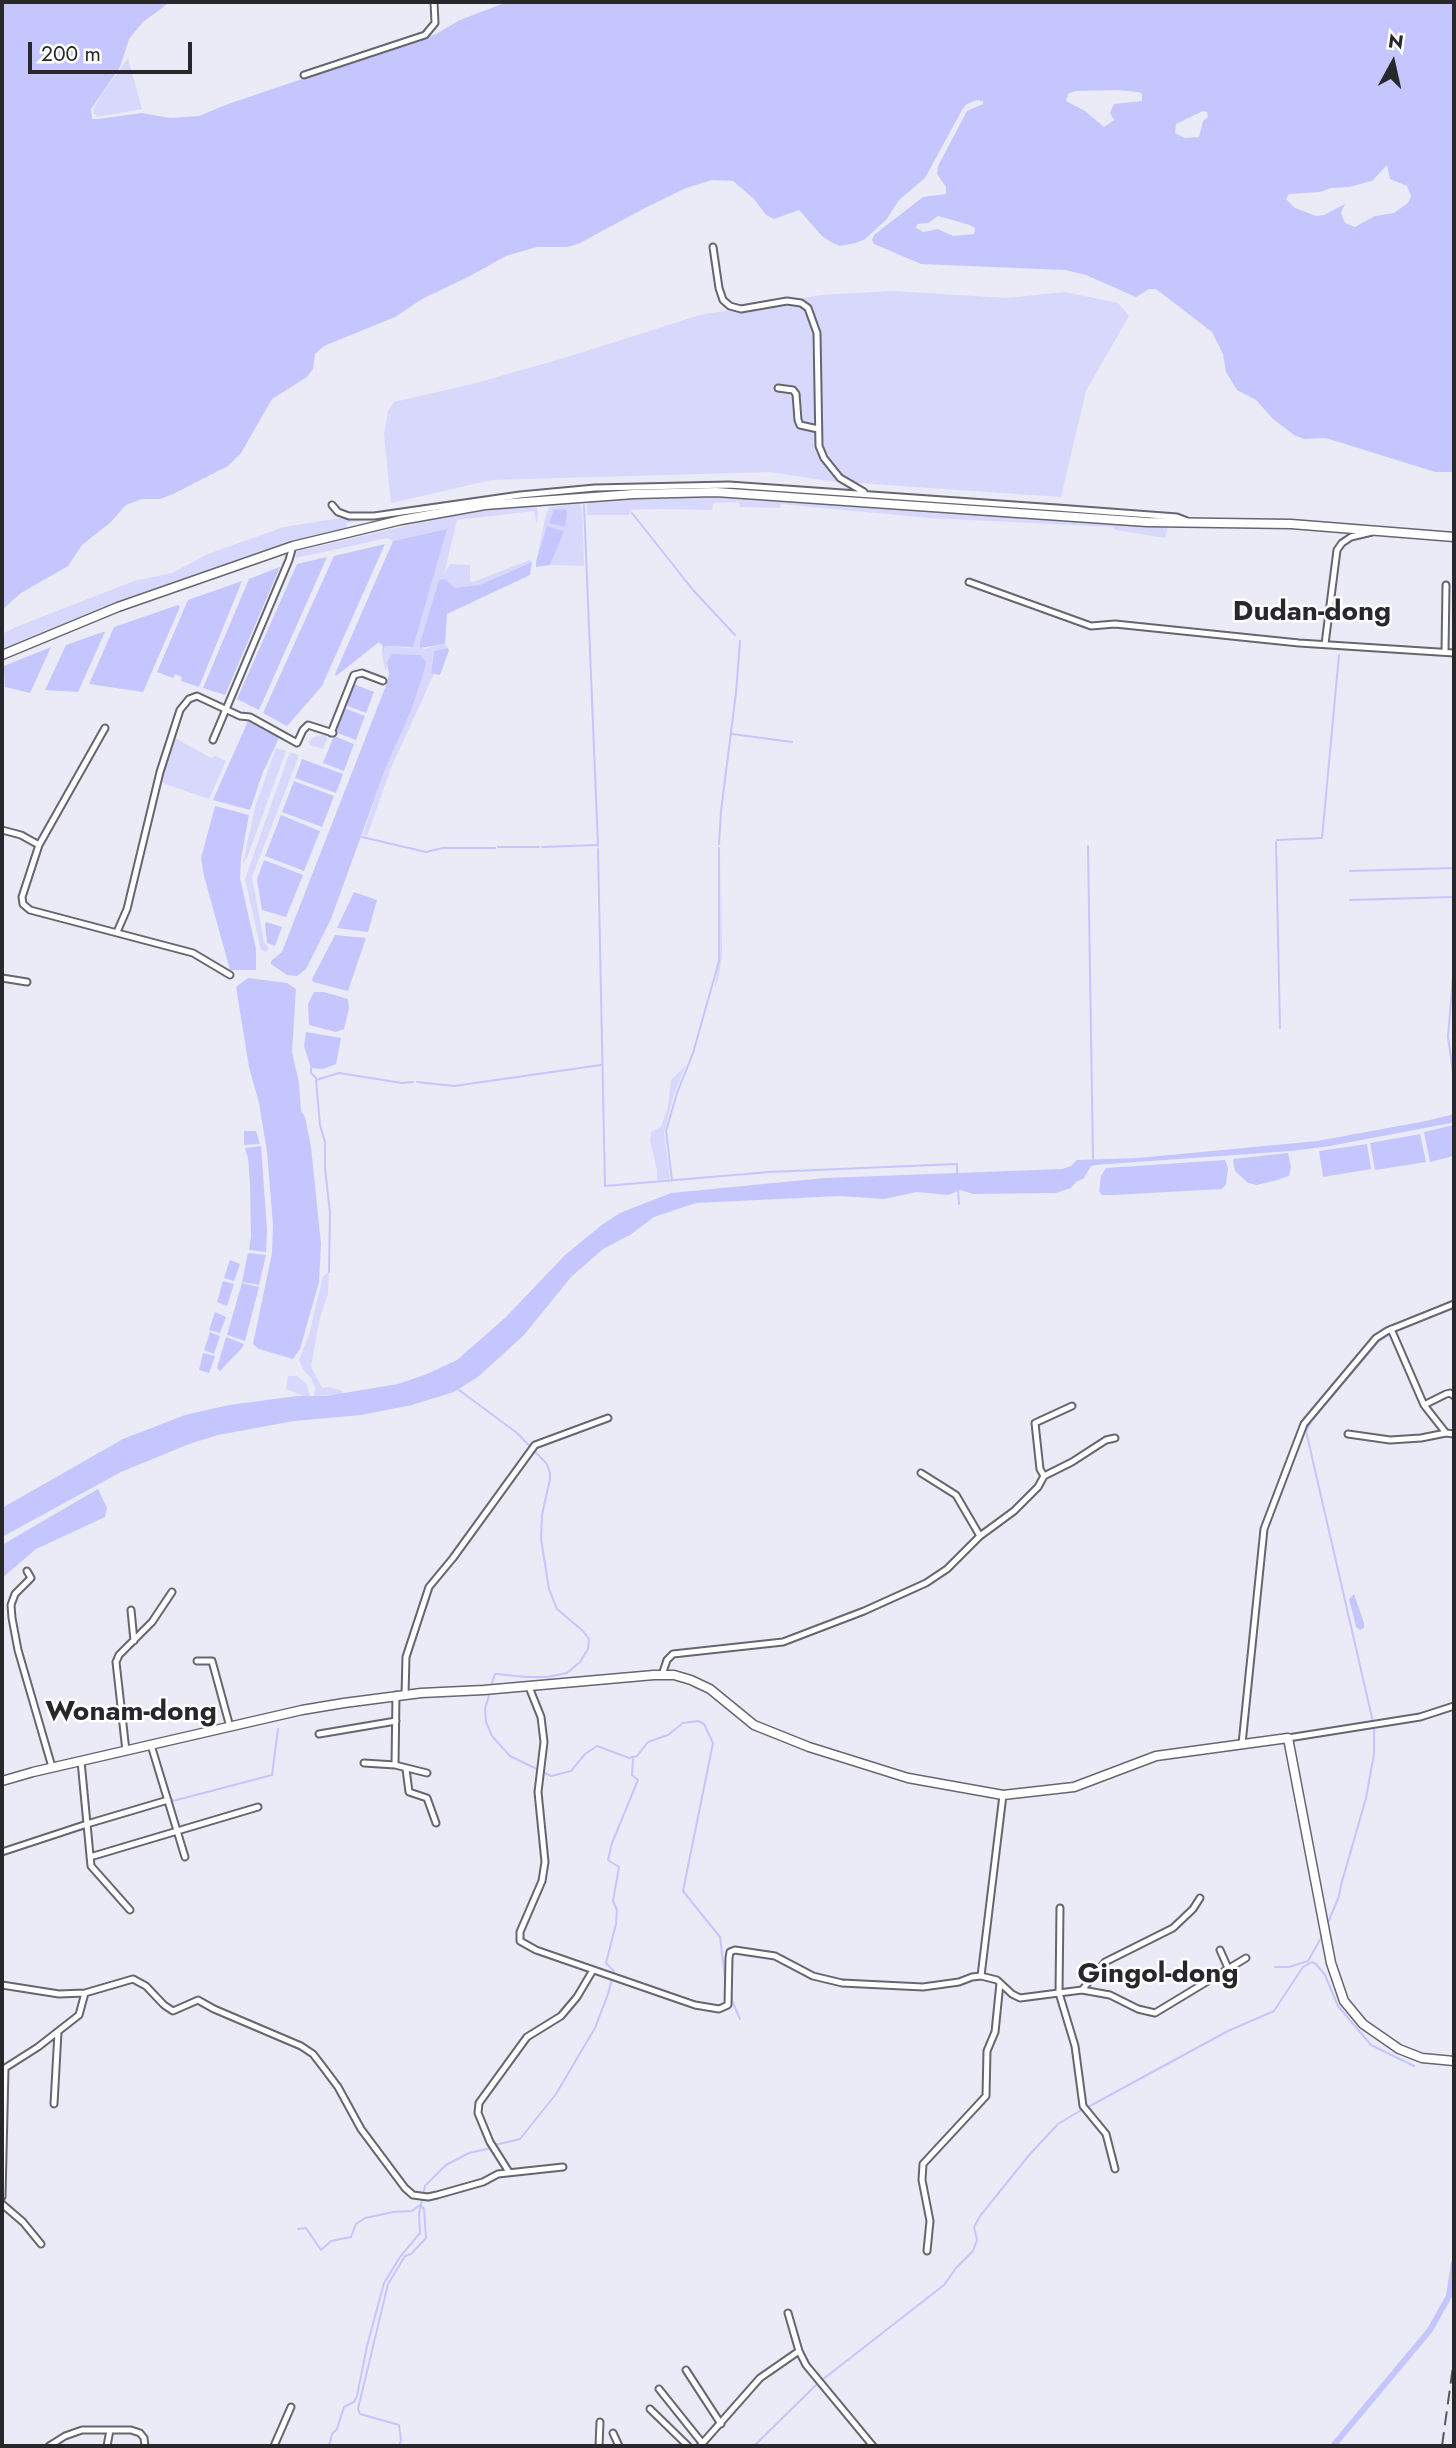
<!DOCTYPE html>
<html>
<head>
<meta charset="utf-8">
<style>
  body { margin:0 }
  #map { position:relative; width:1456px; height:2448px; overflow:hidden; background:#eaebf6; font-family:Jost,sans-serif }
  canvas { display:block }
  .frame { position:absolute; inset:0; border:4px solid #28282c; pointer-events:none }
  .north { position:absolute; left:1358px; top:28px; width:70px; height:70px; -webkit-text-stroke:5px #fff; paint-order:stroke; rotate:8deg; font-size:19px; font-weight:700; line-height:28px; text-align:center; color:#28282c }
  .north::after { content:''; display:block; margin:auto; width:24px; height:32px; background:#28282c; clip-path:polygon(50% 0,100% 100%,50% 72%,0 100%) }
  .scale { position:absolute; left:28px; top:42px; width:164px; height:32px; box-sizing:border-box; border:4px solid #28282c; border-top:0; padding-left:9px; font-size:21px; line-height:24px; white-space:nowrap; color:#28282c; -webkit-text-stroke:5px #fff; paint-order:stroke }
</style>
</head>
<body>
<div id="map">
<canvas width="1456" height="2448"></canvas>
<div class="frame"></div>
<div class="north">N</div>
<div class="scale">200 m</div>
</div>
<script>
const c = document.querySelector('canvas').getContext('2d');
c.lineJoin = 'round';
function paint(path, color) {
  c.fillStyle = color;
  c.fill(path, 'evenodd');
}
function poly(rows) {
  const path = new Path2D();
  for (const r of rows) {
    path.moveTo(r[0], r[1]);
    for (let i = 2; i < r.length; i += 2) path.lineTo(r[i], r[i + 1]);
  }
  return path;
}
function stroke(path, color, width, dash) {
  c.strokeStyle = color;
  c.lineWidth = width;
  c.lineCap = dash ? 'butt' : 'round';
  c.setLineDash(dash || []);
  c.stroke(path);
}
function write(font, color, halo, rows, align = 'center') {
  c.font = font + ' Jost,sans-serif';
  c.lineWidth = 5;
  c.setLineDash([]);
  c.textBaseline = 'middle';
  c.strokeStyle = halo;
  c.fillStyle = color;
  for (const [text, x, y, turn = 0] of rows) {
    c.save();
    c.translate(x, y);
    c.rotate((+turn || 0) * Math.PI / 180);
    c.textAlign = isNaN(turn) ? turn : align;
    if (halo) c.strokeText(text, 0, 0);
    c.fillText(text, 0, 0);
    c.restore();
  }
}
const green = poly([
  [128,58,142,109,97,117,93,112,98,100],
  [893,291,1007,298,1065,292,1118,303,1129,316,1086,391,1061,497,828,481,770,472,492,480,391,503,384,434,388,411,394,402,476,383,564,358,700,315,821,295],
  [678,496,779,499,1168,525,1165,538,1115,530,1113,527,929,518,781,504,780,508,740,507,739,502,713,503,712,510,650,509,632,510,629,515,587,515,587,502],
  [579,503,582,509,584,566,550,565,563,531,548,526,536,562,546,514,550,507],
  [536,505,538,513,537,525,534,511,457,520,444,574,450,564,470,565,470,581,473,582,530,560,532,562,480,586,455,588,439,580,420,646,424,649,445,644,448,648,434,651,431,673,434,674,391,768,367,836,363,834,386,767,411,711,422,678,387,663,387,668,385,670,382,654,385,646,410,648,446,529,393,541,388,538,296,558,295,555,298,551,456,514],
  [340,518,371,519,346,523,347,529,295,542,239,560,113,606,2,652,2,634,16,627,134,581,172,573,208,554,284,527],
  [326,734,327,739,323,749,311,745,308,742,314,737],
  [175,738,211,758,216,756,226,761,209,799,165,784,161,780],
  [276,748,286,751,247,858,243,863,255,807],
  [292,753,298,755,298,758,252,877,264,942,269,948,266,952,261,950,245,879,289,754],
  [721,847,722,957,718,979,714,990,720,955],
  [686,1065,674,1094,664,1133,670,1179,657,1180,657,1170,650,1140,651,1132,661,1127,668,1106,671,1080],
  [329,1272,328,1294,320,1318,311,1366,322,1388,329,1387,343,1391,342,1394,314,1396,315,1388,311,1378,303,1369,299,1360,309,1335,323,1276],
  [288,1376,297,1376,306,1383,310,1396,304,1396,286,1389]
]);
const water = poly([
  [2,2,170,2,143,22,129,39,120,67,91,109,92,119,98,119,142,113,170,118,199,116,228,104,436,34,460,20,507,2,1454,2,1454,472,1435,472,1339,442,1325,438,1304,439,1294,435,1273,419,1256,400,1237,390,1226,372,1223,354,1212,332,1156,289,1149,289,1136,297,1086,275,1065,270,921,264,874,244,872,240,874,235,923,197,946,194,946,187,937,174,938,166,967,111,983,104,983,101,977,100,967,104,962,110,925,178,899,200,887,219,865,239,856,243,840,246,831,242,822,236,799,210,774,219,766,215,754,199,733,181,712,180,686,188,645,208,578,244,567,247,537,247,506,256,468,277,422,299,395,317,324,346,315,354,313,369,307,377,272,399,241,453,228,466,173,494,160,499,142,499,126,505,111,522,82,545,68,566,21,593,2,610],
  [1116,90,1139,92,1142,94,1142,101,1114,104,1110,113,1114,120,1104,127,1085,111,1066,101,1068,94,1075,91],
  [1203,111,1207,112,1208,117,1203,121,1199,137,1185,138,1175,133,1176,124],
  [1387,165,1390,179,1407,186,1411,196,1408,203,1394,213,1375,216,1355,227,1345,223,1341,213,1345,204,1324,215,1316,216,1295,208,1286,199,1289,194,1320,192,1331,188,1349,187,1372,181],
  [938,216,970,225,975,228,974,234,953,236,938,229,923,232,916,228,917,224,928,223],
  [565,509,567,512,565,527,549,523,554,510],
  [547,526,564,531,550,565,536,567,536,562],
  [447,529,413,647,385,646,382,654,383,646,379,642,336,676,335,674,393,541],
  [385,544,322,686,287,726,263,713,334,556],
  [327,557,259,710,237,699,297,564],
  [532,562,530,575,447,614,445,644,420,648,420,643,439,580,444,579,455,588,480,585],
  [280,567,225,695,203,688,249,579],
  [242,581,199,687,181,681,182,677,175,674,173,678,157,672,188,600],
  [178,605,180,607,143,692,89,684,114,627],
  [103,632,105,632,78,692,45,690,66,645],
  [51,647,30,693,5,687,4,666],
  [448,648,449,650,440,675,431,673,434,651],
  [392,654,420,655,426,662,422,678,411,711,386,767,331,919,306,969,297,976,287,975,271,964,271,961,282,952,306,890,387,683,389,674,387,663],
  [354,684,374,692,366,713,345,705],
  [344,708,365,716,356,740,335,732],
  [248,721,279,738,263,772,250,810,213,800],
  [334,736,354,744,344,771,323,763],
  [302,759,343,774,336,793,295,778],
  [294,781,334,796,322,827,282,812],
  [215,806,249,815,241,859,240,878,256,949,256,970,230,970,204,876,201,858],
  [281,815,320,831,304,871,265,856],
  [264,860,303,875,286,917,262,910,257,879],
  [354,892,377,900,368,932,337,928],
  [266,922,282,927,275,946,267,943,265,924],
  [335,935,366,938,348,991,313,982,312,979],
  [248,978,287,983,296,989,292,1052,299,1083,301,1111,305,1117,311,1147,321,1244,319,1282,300,1349,293,1359,259,1349,253,1344,272,1253,273,1225,267,1152,259,1103,249,1067,236,987],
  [314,992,324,992,348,999,349,1008,344,1029,336,1032,309,1025,308,1004],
  [306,1032,341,1038,336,1064,323,1069,311,1068,304,1046],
  [1454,1114,1454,1122,1451,1123,1330,1146,1291,1151,1095,1165,1091,1166,1084,1178,1076,1182,1071,1188,1056,1193,974,1194,960,1190,948,1195,917,1192,884,1199,840,1196,696,1203,654,1217,630,1235,603,1249,571,1277,524,1335,479,1376,454,1392,412,1405,361,1415,294,1421,218,1435,189,1444,121,1472,2,1537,2,1508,123,1439,185,1415,229,1405,297,1396,326,1396,398,1384,427,1374,457,1360,506,1317,565,1255,603,1224,620,1213,671,1193,825,1178,1062,1169,1071,1166,1077,1160,1138,1158,1317,1141,1426,1121],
  [1454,1125,1454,1156,1430,1162,1424,1132],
  [244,1131,256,1131,260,1144,244,1145],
  [1420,1134,1426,1162,1375,1170,1370,1143],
  [1367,1144,1371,1169,1323,1177,1319,1151],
  [261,1146,267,1230,266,1252,249,1250,251,1236,250,1183,248,1158,245,1148],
  [1288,1153,1291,1167,1289,1176,1277,1180,1257,1185,1248,1183,1235,1171,1233,1159],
  [1225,1160,1228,1168,1226,1184,1222,1189,1113,1195,1102,1195,1099,1191,1101,1176,1106,1168],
  [248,1253,266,1255,259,1285,242,1282],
  [230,1260,240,1264,234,1281,224,1278],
  [223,1281,234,1284,227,1306,217,1302],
  [242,1283,259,1287,245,1341,227,1335],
  [215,1312,226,1317,220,1333,209,1330],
  [210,1332,220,1336,214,1354,204,1350],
  [226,1337,244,1344,242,1348,220,1371,217,1368],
  [203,1353,215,1356,209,1373,199,1370],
  [98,1489,107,1508,105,1517,36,1549,2,1578,2,1545],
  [1354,1594,1364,1623,1364,1628,1360,1630,1356,1627,1349,1599]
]);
const stream = poly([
  [584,505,598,846],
  [632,513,693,590,735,635],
  [732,734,792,742],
  [362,837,426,852,443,848,495,848],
  [1277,840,1322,838,1339,655],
  [1276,842,1280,1028],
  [719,844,721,811,736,693,740,641],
  [1088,846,1093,1159],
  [498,847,539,847],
  [542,847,597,845],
  [598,849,605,1186,769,1172,957,1164,957,1174],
  [1350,871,1454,868],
  [1350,900,1454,897],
  [1454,964,1448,1037,1454,1079],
  [311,1068,311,1073,316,1078],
  [417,1082,454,1086,601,1065],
  [672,1180,666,1131,677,1093,693,1053,719,961,719,848],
  [958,1190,959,1204],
  [329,1272,330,1213,325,1168,325,1142,320,1125,316,1080,339,1073,402,1083,413,1082],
  [459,1390,517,1433,547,1464,550,1473,550,1479,542,1515,541,1539,549,1589,557,1609,583,1631,589,1639,588,1649,580,1662,567,1673,547,1677,526,1677,497,1674,495,1674,491,1686],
  [490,1692,485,1709,486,1722,492,1736,510,1756,551,1776,571,1771,585,1754,597,1746,629,1758,637,1756,648,1742,668,1735,683,1723,698,1721,704,1724,713,1743,683,1891,720,1937,726,1987],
  [1373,1722,1306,1431,1312,1420,1378,1342,1389,1335],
  [169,1802,272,1775,278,1729],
  [12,1851,27,1847],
  [1327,1925,1339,1896,1341,1885,1366,1798,1374,1754,1374,1728],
  [1275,1967,1289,1967,1308,1961,1322,1936],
  [730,1996,740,2019],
  [1088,2107,1228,2031,1274,2011,1303,1967,1312,1962,1316,1964,1325,1975,1338,2006,1371,2045,1414,2066],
  [495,2145,520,2139,556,2094,595,2028,608,1994,614,1971,606,1963,616,1924,617,1910,613,1901,619,1867,608,1860,612,1843,638,1780,632,1775,633,1759],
  [298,2229,306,2228,321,2250,331,2241,351,2237,356,2224,365,2218,393,2212,412,2211,420,2205,424,2209,426,2238,411,2254,405,2256,388,2284,358,2409,360,2414,399,2425,401,2441,399,2446],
  [822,2380,944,2285,956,2268,973,2251,977,2240,974,2227,980,2216,1030,2154,1058,2124,1083,2109],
  [329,2446,332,2434,337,2429,344,2407,354,2402,357,2396,367,2346,384,2283,400,2257,420,2233,419,2214,425,2186,446,2165,469,2153,491,2148],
  [754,2446,818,2383]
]);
const canal = poly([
  [1333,2446,1430,2330,1449,2296,1454,2263]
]);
const street = poly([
  [304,75,425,35,435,23,434,2],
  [713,247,719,288,723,300,730,306,741,309,787,301,801,303,808,308,817,333,819,446,824,458,840,478,864,492],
  [778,388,793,390,796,394,798,420,800,425,818,429],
  [332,505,338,512,349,516,374,516,520,495,595,488,729,485,1057,508,1177,517,1187,521],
  [969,582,1091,626,1115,624,1299,643,1454,653],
  [1325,644,1337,550,1342,543,1351,537,1372,532],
  [1445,652,1446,585],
  [331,733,354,675,362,673,383,681],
  [213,740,289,560,293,546],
  [2,830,21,835,39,845,22,897,23,904,30,910,193,953,230,975],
  [39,845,105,728],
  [117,932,127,909,160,772,180,710,189,699,197,696,240,716,250,717,297,743,303,730,308,725,333,733],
  [2,978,27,982],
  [1391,1329,1424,1405,1446,1433,1454,1434],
  [1424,1405,1446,1394,1450,1393,1454,1396],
  [1348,1434,1390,1440,1421,1438,1446,1433],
  [921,1473,956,1495,980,1536],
  [1044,1476,1040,1469,1035,1423,1072,1406],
  [27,1571,31,1578,15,1594,11,1605,12,1618,18,1650,52,1767],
  [131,1610,134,1641],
  [197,1661,212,1661,230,1727],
  [662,1675,667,1660,673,1654,783,1642,864,1611,926,1583,947,1569,980,1536,1014,1511,1038,1487,1044,1476,1072,1462,1106,1440,1115,1438],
  [529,1687,541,1717,544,1742,538,1792,545,1862,542,1881,520,1932,520,1941,536,1950,695,2005,719,2009,728,2005,729,1958,730,1952,735,1950,775,1956,813,1976,842,1983,923,1987,959,1982,972,1977,981,1976,997,1980,1012,1994,1020,1998,1082,1990,1105,1962,1173,1928,1193,1909,1200,1898],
  [405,1695,406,1657,429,1587,453,1558,535,1445,608,1418],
  [319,1734,396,1721],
  [1288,1738,1420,1717,1454,1706],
  [1242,1744,1264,1529,1304,1424,1376,1338,1387,1331,1454,1304],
  [151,1745,185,1857],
  [126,1751,116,1662,119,1655,152,1622,172,1592],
  [81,1761,91,1866,130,1910],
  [364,1763,395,1765,427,1773],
  [395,1765,396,1695],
  [406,1769,409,1792,427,1798,436,1823],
  [2,1852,87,1824,168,1800],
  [90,1857,258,1807],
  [1060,1908,1059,1993,1075,2046,1083,2106,1106,2134,1115,2169],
  [1220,1950,1228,1968],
  [981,1976,1003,1795],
  [2,1985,59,1994,85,1993,133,1979,146,1986,164,2005,173,2011,198,2000,214,2009,301,2046,313,2054,323,2067,338,2087,361,2129,405,2188,413,2195,428,2197,437,2195,483,2182,498,2174,563,2167],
  [1082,1990,1110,1995,1138,2009,1155,2013,1246,1958],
  [54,2104,58,2032],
  [509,2172,490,2142,478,2113,479,2103,527,2037,561,2016,577,1997,593,1970],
  [2,2197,5,2068,38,2047,79,2015,85,1993],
  [2,2204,23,2222,41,2244],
  [927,2251,930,2221,922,2180,923,2164,986,2096,987,2051,995,2032,1000,1983],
  [788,2313,799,2351,806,2365,873,2446],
  [686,2370,721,2424],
  [659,2389,703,2444],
  [650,2409,688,2446],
  [613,2433,619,2446],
  [49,2446,65,2436,82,2430,131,2430,140,2433,144,2438,145,2446],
  [107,2446,110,2430],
  [274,2446,291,2407],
  [599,2446,600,2422],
  [700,2446,760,2378,799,2351]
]);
const secondary = poly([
  [2,655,118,607,293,546,401,520,485,505,634,494,716,492,1147,522,1291,524,1454,537],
  [2,1781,33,1772,302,1710,344,1703,421,1693,484,1690,654,1675,674,1675,691,1680,710,1689,754,1725,809,1747,908,1778,1003,1795,1074,1787,1156,1756,1288,1738,1331,1963,1344,2001,1363,2024,1399,2049,1422,2058,1454,2061]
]);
const rail = poly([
  [1442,2446,1454,2359]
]);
const quarterNames = [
  ["Dudan-dong",1312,613],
  ["Wonam-dong",131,1713],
  ["Gingol-dong",1158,1975]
];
paint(green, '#d7d8fc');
paint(water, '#c5c6fd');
stroke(stream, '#c5c6fd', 2);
stroke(canal, '#c5c6fd', 6);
stroke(street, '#65666f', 9);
stroke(secondary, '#65666f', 11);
stroke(street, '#fff', 5);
stroke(secondary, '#fff', 8);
stroke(rail, '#57575d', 2, [14, 7]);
write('bold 28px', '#28282c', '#fff', quarterNames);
</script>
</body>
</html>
